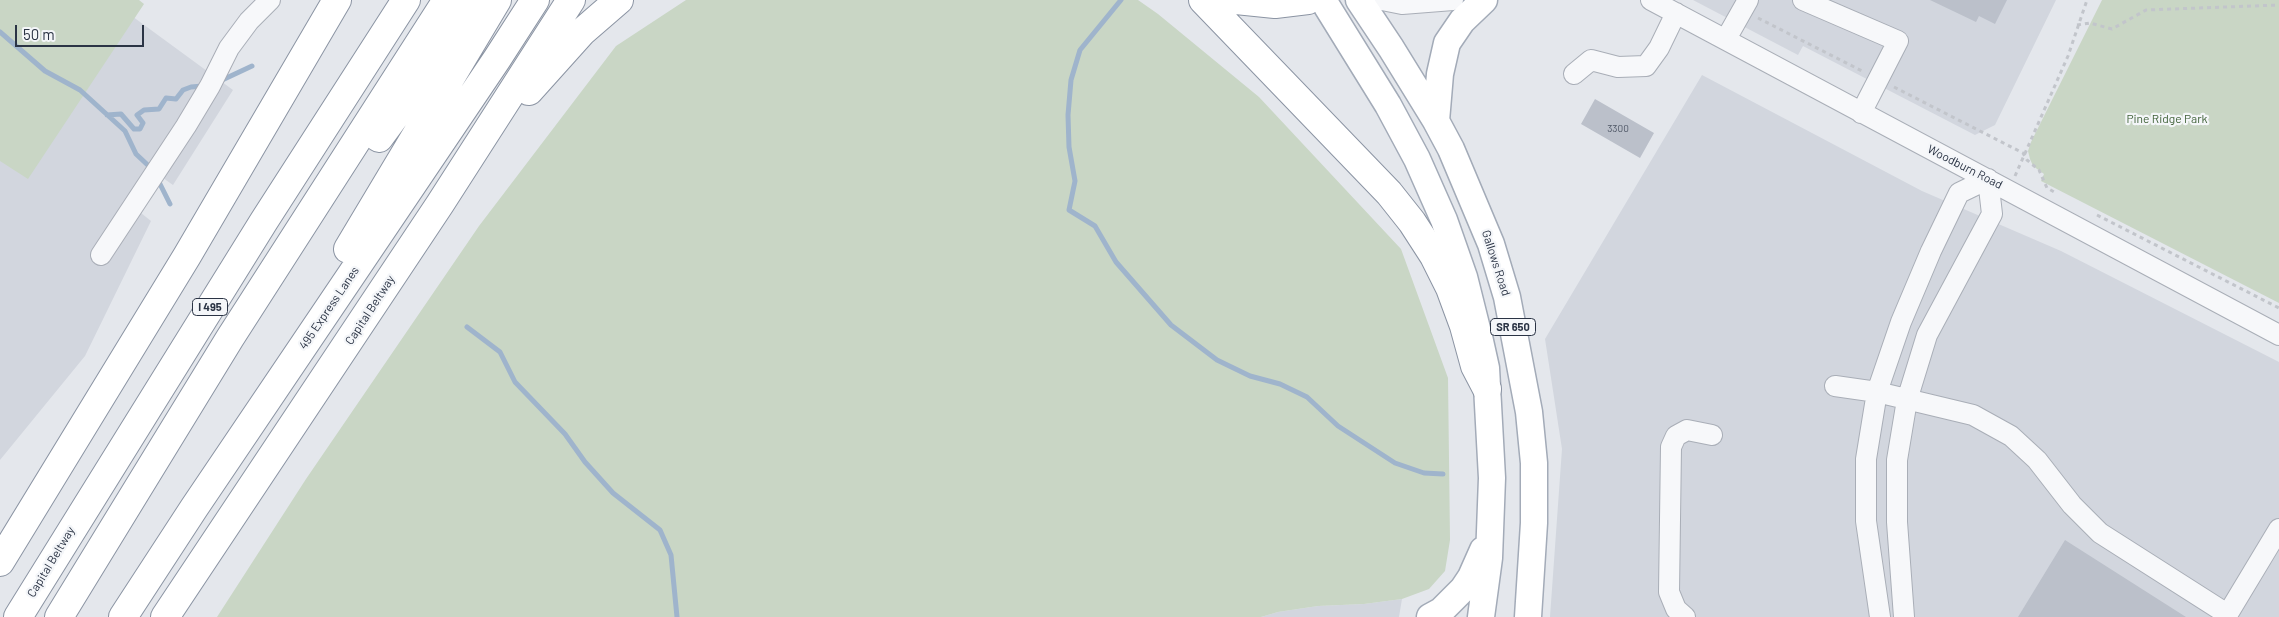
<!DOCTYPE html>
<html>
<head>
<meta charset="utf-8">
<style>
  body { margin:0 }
  #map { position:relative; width:2279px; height:617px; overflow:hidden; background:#e4e7ec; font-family:Barlow,sans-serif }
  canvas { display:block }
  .scale { position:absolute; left:15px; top:25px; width:129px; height:22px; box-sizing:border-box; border:2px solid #2b3445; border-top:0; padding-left:6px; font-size:15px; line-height:18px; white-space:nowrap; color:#2b3445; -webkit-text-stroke:4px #f4f6f9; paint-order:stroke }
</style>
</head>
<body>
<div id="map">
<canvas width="2279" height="617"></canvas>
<div class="scale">50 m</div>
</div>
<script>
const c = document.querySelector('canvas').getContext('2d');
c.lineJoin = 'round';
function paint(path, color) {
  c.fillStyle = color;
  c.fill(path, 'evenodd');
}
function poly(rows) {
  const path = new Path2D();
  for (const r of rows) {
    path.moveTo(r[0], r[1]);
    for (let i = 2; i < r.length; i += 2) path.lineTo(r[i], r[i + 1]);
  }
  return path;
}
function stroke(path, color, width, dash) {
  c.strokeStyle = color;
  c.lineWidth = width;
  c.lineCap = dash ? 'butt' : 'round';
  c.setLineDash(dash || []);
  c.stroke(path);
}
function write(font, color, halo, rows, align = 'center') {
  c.font = font + ' Barlow,sans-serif';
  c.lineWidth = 4.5;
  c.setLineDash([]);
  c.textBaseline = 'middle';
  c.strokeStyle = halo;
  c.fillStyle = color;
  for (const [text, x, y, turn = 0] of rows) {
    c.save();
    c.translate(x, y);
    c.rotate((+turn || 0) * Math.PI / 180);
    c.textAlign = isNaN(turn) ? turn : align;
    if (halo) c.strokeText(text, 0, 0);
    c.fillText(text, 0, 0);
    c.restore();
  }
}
const built = poly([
  [0,0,110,0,233,90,173,185,163,178,141,213,151,221,85,356,0,460],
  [1693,0,2056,0,1995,125,1975,135,1803,46,1798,55],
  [1702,75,1922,191,2061,251,2279,362,2279,617,1550,617,1562,449,1545,339],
  [1402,599,1399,617,1261,617,1278,612,1318,606,1364,604]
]);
const green = poly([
  [0,0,139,0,144,4,28,179,0,161],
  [686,0,1138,0,1158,14,1259,97,1401,249,1448,378,1450,540,1445,571,1429,589,1402,599,1364,604,1318,606,1278,612,1261,617,217,617,306,479,479,226,616,46],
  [2102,0,2279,0,2279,303,2041,181,2044,174,2033,166,2030,159,2028,151,2031,142]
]);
const stream = poly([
  [1121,0,1080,50,1071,80,1068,115,1069,147,1075,181,1069,210,1095,226,1116,262,1171,325,1217,360,1250,376,1280,384,1307,397,1338,426,1395,463,1424,473,1443,474],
  [0,32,45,71,80,90,125,131,136,154,153,170],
  [220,81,252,66],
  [107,115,121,114,134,129,140,129,143,123,137,115,144,110,159,109,166,98,176,99,183,90,191,87,203,86],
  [157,178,170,204],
  [467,327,500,352,515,382,565,434,585,462,613,493,660,530,671,555,677,617]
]);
const building = poly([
  [1930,0,2007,0,1995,24,1979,16,1976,22],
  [1595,99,1654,133,1640,158,1581,124],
  [2065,540,2186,617,2018,617]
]);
const path = poly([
  [1758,18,1864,72],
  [2077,25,2090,23,2112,29,2146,10,2279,5],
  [1894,87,2023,153,2027,160,2039,170,2047,188,2056,193],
  [2015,176,2068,56,2087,0],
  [2097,215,2279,308]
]);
const minor = poly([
  [1382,0,1402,4,1453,0],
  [1651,0,2279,335],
  [1803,0,1898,41,1861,113],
  [1726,39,1748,0],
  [1574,74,1591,60,1618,67,1646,66,1659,48,1676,13],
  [101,255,186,126,210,86,229,48,249,21,270,0],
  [1835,386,1877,392,1973,415,2011,436,2037,460,2072,505,2100,533,2227,614],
  [1685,617,1676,609,1669,592,1671,447,1676,436,1687,430,1712,435],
  [1880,617,1866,521,1866,459,1877,392,1901,322,1931,251,1959,193,1988,179],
  [1904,617,1897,522,1897,460,1907,400,1927,335,1992,214,1988,179],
  [2226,617,2279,529]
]);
const major = poly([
  [1323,0,1388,105,1417,159,1444,220,1464,277,1480,341,1486,368,1492,478,1489,558,1481,617],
  [1359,0,1391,48,1436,121,1451,149,1491,244,1507,297,1529,412,1534,463,1534,523,1528,617],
  [1436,121,1440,74,1447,43,1462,21,1484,0],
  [1430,617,1441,611,1463,589,1471,577,1483,550]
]);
const highway = poly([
  [1203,0,1389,193,1412,222,1434,256,1450,288,1464,326,1475,366,1487,389],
  [1236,0,1275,4,1308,0],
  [529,91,582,32,619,0],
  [379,138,423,78,476,0],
  [348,249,497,0],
  [0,562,187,256,337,0],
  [18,617,264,221,406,0],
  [59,617,230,338,447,0],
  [123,617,194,508,497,59,535,0],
  [165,617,440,204,571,0]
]);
const numberNames = [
  ["3300",1618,129]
];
const shields = [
  [210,307,35],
  [1513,327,45]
];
const shieldNames = [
  ["I 495",210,307],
  ["SR 650",1513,327]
];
const parkNames = [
  ["Pine Ridge Park",2167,119]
];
const streetNames = [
  ["Woodburn Road",1965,167,27],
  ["Gallows Road",1496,263,72],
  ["495 Express Lanes",329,308,-56],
  ["Capital Beltway",370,310,-57],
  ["Capital Beltway",51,562,-59]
];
paint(built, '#d2d6de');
paint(green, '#c9d6c5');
stroke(stream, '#9fb4cc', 5);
paint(building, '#bbc0ca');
stroke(minor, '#a9aeb7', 22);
stroke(major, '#a3abb8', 29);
stroke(highway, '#8b94a3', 30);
stroke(path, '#c2c5cb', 3, [4, 4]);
stroke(minor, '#f7f8fa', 20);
stroke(major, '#fff', 26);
stroke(highway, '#fff', 28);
write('10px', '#4f5766', null, numberNames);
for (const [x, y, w] of shields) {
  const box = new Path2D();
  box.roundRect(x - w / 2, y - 8.5, w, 17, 4);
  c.fillStyle = '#f4f6f9';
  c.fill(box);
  stroke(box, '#2b3445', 1);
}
write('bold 11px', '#2b3445', null, shieldNames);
write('12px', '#3f6138', '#f4f6f9', parkNames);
write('12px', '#2b3445', '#f4f6f9', streetNames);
</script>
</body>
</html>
